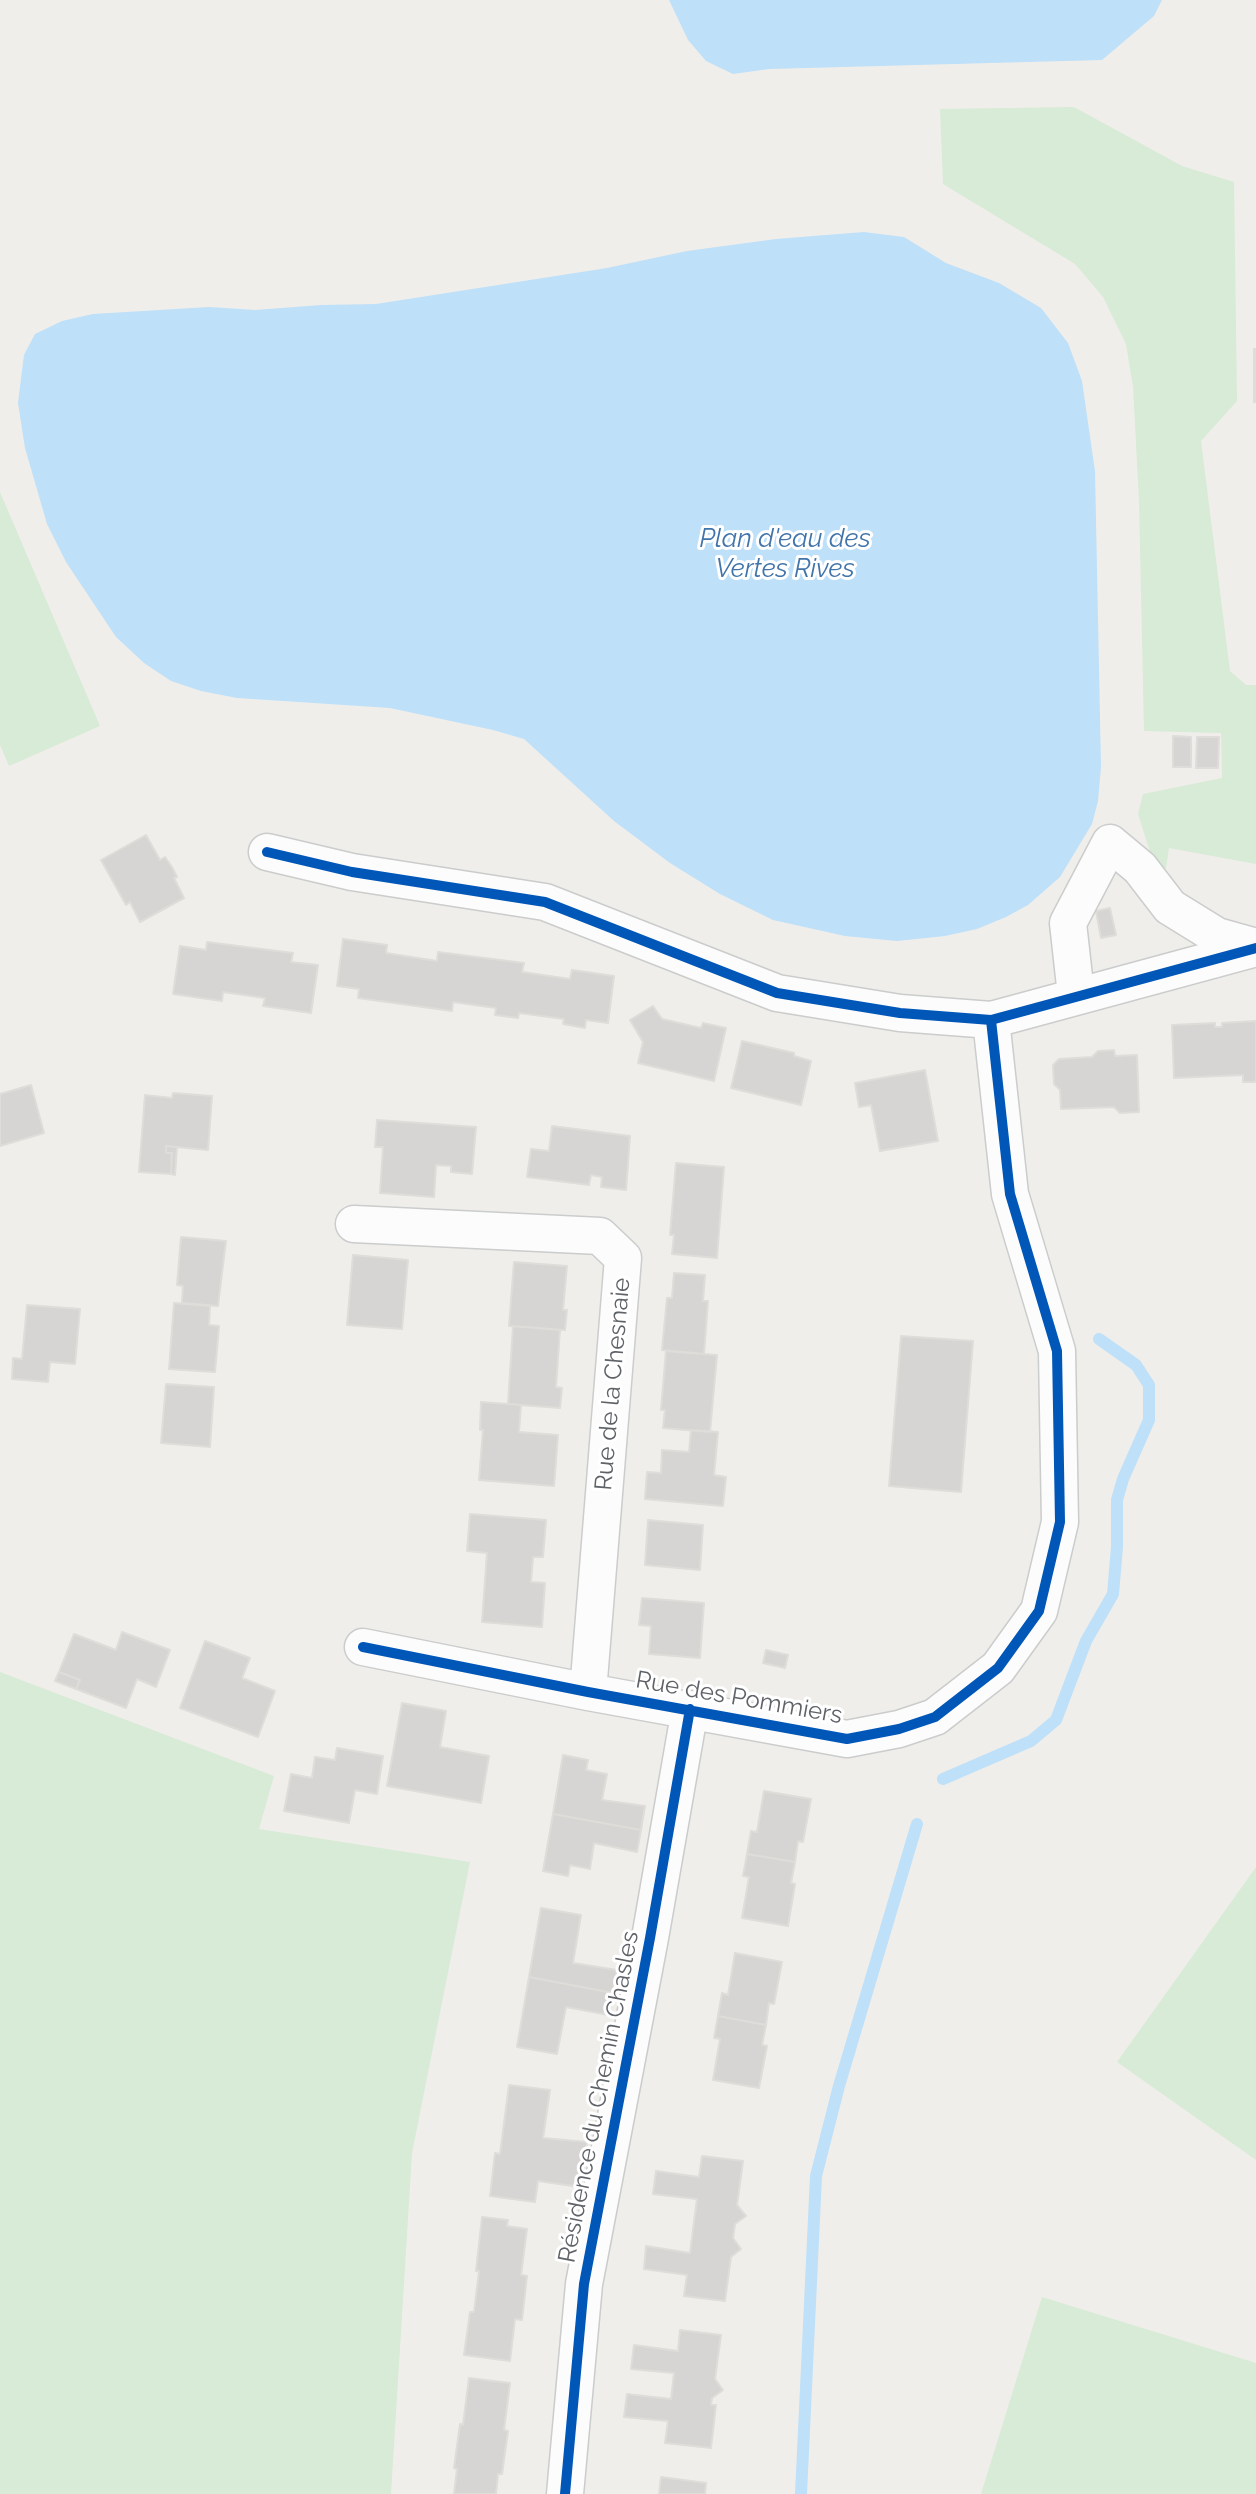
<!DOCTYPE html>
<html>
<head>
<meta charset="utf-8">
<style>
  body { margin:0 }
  canvas { display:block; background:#efeeea }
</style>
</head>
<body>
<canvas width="1256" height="2494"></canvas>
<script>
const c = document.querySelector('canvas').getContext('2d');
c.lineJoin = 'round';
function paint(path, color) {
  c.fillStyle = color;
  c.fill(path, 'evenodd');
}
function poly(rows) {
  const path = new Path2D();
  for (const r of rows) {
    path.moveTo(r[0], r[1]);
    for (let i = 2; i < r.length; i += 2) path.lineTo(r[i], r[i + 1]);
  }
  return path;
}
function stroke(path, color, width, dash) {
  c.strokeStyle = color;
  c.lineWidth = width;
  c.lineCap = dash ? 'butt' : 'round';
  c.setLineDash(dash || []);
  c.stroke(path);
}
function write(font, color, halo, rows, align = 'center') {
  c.font = font + ' Raleway,sans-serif';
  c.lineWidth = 6;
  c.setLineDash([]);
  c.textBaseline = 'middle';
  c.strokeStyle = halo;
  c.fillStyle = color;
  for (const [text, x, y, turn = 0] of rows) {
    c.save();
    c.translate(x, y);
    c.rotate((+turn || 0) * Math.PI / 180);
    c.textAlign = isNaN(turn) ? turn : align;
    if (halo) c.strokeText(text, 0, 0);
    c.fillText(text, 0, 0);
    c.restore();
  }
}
const green = poly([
  [1074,107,1182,166,1234,182,1237,401,1201,441,1230,671,1246,685,1256,685,1256,864,1169,848,1166,868,1159,870,1151,855,1138,814,1143,794,1222,778,1221,733,1144,731,1139,501,1133,387,1126,344,1103,297,1075,264,943,184,940,109],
  [0,492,100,726,9,766,0,745],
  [0,1672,274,1776,259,1829,470,1862,412,2153,391,2494,0,2494],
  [1256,1867,1256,2160,1117,2062],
  [1042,2297,1256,2363,1256,2494,981,2494]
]);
const water = poly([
  [669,0,1162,0,1154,16,1102,60,769,69,733,74,706,61,688,40],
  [864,232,904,237,946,263,999,283,1041,308,1068,343,1082,381,1095,471,1101,767,1098,801,1092,824,1060,877,1028,905,1006,917,977,929,945,936,897,941,845,936,773,920,720,894,670,863,614,821,524,739,493,730,390,708,237,698,201,691,171,681,144,663,116,637,66,562,47,524,25,448,18,403,24,355,35,334,62,321,93,314,209,307,255,310,321,305,376,304,607,268,687,251,776,239]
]);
const stream = poly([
  [943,1779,1031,1741,1056,1720,1086,1641,1113,1594,1117,1547,1117,1500,1123,1479,1149,1420,1149,1385,1136,1365,1099,1339],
  [801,2494,816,2176,839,2086,917,1824]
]);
const building = poly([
  [1254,349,1256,349,1256,402,1254,402,1254,349],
  [1173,736,1191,737,1191,767,1173,767,1173,736],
  [1197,737,1219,737,1218,768,1196,768,1197,737],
  [146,835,160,860,165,857,172,867,177,877,174,878,184,898,140,922,130,902,126,905,101,860,146,835],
  [1110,908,1116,935,1101,938,1096,911,1110,908],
  [343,939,387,945,386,953,437,961,438,952,524,963,522,972,570,979,572,970,614,976,608,1023,586,1020,585,1028,563,1024,564,1019,519,1013,518,1018,495,1015,496,1008,453,1002,452,1011,358,998,359,989,337,986,343,939],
  [207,942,293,953,291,962,318,965,311,1013,263,1006,265,998,223,992,222,1001,173,994,180,946,206,950,207,942],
  [653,1006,662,1019,701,1028,703,1023,726,1028,714,1081,638,1063,643,1042,630,1020,653,1006],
  [1256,1021,1256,1082,1243,1082,1243,1075,1174,1078,1172,1025,1215,1023,1215,1027,1222,1027,1222,1023,1256,1021],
  [742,1041,794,1053,794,1056,811,1061,801,1105,731,1088,742,1041],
  [1114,1050,1115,1056,1137,1055,1139,1112,1120,1113,1114,1107,1061,1109,1060,1090,1054,1084,1053,1065,1059,1059,1092,1057,1098,1051,1114,1050],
  [925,1070,938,1141,880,1151,871,1105,859,1107,855,1083,925,1070],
  [31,1085,44,1133,0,1146,0,1094,31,1085],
  [173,1093,212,1096,208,1150,166,1146,166,1153,172,1153,171,1174,139,1172,145,1095,172,1098,173,1093],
  [377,1120,476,1127,472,1174,451,1172,451,1166,436,1165,434,1197,380,1193,383,1147,375,1147,377,1120],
  [552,1126,630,1136,626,1190,601,1187,602,1177,591,1175,589,1185,527,1177,531,1149,549,1151,552,1126],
  [166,1146,177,1147,175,1175,171,1174,172,1153,166,1153,166,1146],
  [676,1163,724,1167,717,1258,672,1254,674,1235,670,1235,676,1163],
  [181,1237,226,1241,218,1306,182,1303,183,1286,177,1285,181,1237],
  [353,1255,408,1260,402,1329,347,1325,353,1255],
  [514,1262,567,1266,563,1310,567,1310,565,1330,509,1326,514,1262],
  [674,1273,705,1275,703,1301,708,1301,704,1354,662,1350,667,1298,672,1298,674,1273],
  [174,1303,210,1306,209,1325,219,1326,215,1372,169,1369,174,1303],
  [27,1305,80,1309,75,1364,50,1362,48,1382,12,1379,13,1358,22,1359,27,1305],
  [513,1326,560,1330,556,1387,562,1388,560,1408,508,1404,513,1326],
  [901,1336,973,1341,961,1492,889,1486,901,1336],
  [666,1351,717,1355,710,1432,663,1428,665,1410,661,1410,666,1351],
  [166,1384,214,1387,210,1447,161,1443,166,1384],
  [481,1402,521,1405,519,1432,558,1435,554,1486,479,1480,483,1430,480,1430,481,1402],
  [691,1430,718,1432,714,1475,726,1477,723,1506,645,1499,647,1472,661,1473,662,1450,689,1452,691,1430],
  [470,1514,546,1520,543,1557,533,1557,531,1582,545,1583,542,1627,482,1622,487,1553,467,1551,470,1514],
  [648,1520,703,1525,700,1570,645,1565,648,1520],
  [642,1598,704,1603,700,1658,649,1654,651,1626,639,1625,642,1598],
  [122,1632,170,1650,156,1687,137,1679,126,1708,76,1689,80,1680,59,1672,74,1634,116,1650,122,1632],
  [205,1641,250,1658,242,1678,275,1691,258,1737,180,1708,205,1641],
  [766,1650,788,1655,785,1668,763,1663,766,1650],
  [59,1672,80,1680,76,1689,55,1681,59,1672],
  [402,1703,446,1711,440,1747,489,1756,481,1803,387,1786,402,1703],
  [337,1748,383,1756,377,1794,355,1790,349,1823,284,1811,291,1774,312,1778,315,1757,335,1760,337,1748],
  [563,1755,588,1760,586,1770,607,1774,602,1800,645,1806,641,1830,553,1814,563,1755],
  [764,1791,811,1799,803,1842,798,1841,795,1862,747,1854,751,1831,757,1832,764,1791],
  [553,1814,641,1830,637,1852,594,1843,590,1869,570,1865,568,1876,543,1871,553,1814],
  [747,1854,795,1862,791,1883,795,1884,788,1926,742,1918,749,1877,743,1876,747,1854],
  [541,1908,581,1915,573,1963,617,1970,613,1993,529,1977,541,1908],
  [735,1953,782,1962,774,2004,769,2003,766,2025,718,2016,722,1993,728,1995,735,1953],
  [529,1977,613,1993,609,2015,566,2007,557,2054,517,2047,529,1977],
  [718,2016,766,2025,762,2045,767,2046,759,2088,713,2080,720,2039,714,2038,718,2016],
  [509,2085,550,2090,543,2138,587,2142,581,2193,580,2187,538,2181,535,2202,490,2196,495,2153,500,2154,509,2085],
  [702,2156,743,2161,737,2205,746,2216,735,2224,733,2238,741,2249,731,2257,725,2301,684,2296,687,2275,644,2269,646,2246,690,2253,697,2199,653,2194,656,2171,699,2177,702,2156],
  [482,2217,508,2220,507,2226,527,2229,521,2275,527,2276,522,2320,515,2319,510,2361,464,2355,470,2312,474,2312,479,2271,476,2271,482,2217],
  [680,2330,721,2335,715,2379,723,2390,712,2398,711,2405,716,2405,711,2448,665,2443,668,2421,624,2417,627,2394,671,2399,674,2373,631,2369,634,2345,678,2351,680,2330],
  [469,2378,510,2383,504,2430,508,2431,502,2474,498,2474,496,2494,454,2494,457,2469,454,2468,460,2424,463,2425,469,2378],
  [661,2477,706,2483,705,2494,659,2494,661,2477]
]);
const street = poly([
  [267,852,352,872,545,902,777,993,900,1013,991,1020,1256,948],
  [1076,995,1068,923,1110,843,1140,868,1170,907,1217,936,1256,947],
  [354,1224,600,1236,623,1258,588,1692],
  [363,1647,588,1692,847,1739,899,1729,935,1717,998,1668,1039,1611,1060,1522,1057,1351,1010,1194,991,1020],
  [565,2494,584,2284,650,1938,690,1709]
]);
const cycleway = poly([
  [267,852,352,872,545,902,777,993,900,1013,991,1020,1256,948],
  [363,1647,588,1692,847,1739,899,1729,935,1717,998,1668,1039,1611,1060,1522,1057,1351,1010,1194,991,1020],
  [565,2494,584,2284,650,1938,690,1709]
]);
const streetNames = [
  ["Rue de la Chesnaie",613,1384,-85],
  ["Rue des Pommiers",739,1698,10],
  ["Résidence du Chemin Chasles",599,2097,-79]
];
const waterNames = [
  ["Plan d'eau des",785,539],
  ["Vertes Rives",785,569]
];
paint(green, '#d8ebd6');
paint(water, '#bfe0f9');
stroke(stream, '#bfe0f9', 12);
paint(building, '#d6d5d3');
stroke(building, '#deddd9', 2);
stroke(street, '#cbcccc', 39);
stroke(street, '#fdfcfc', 36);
stroke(cycleway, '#0057b8', 10);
write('24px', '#5f6368', '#fff', streetNames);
write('italic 26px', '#4174aa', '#fff', waterNames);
</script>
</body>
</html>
